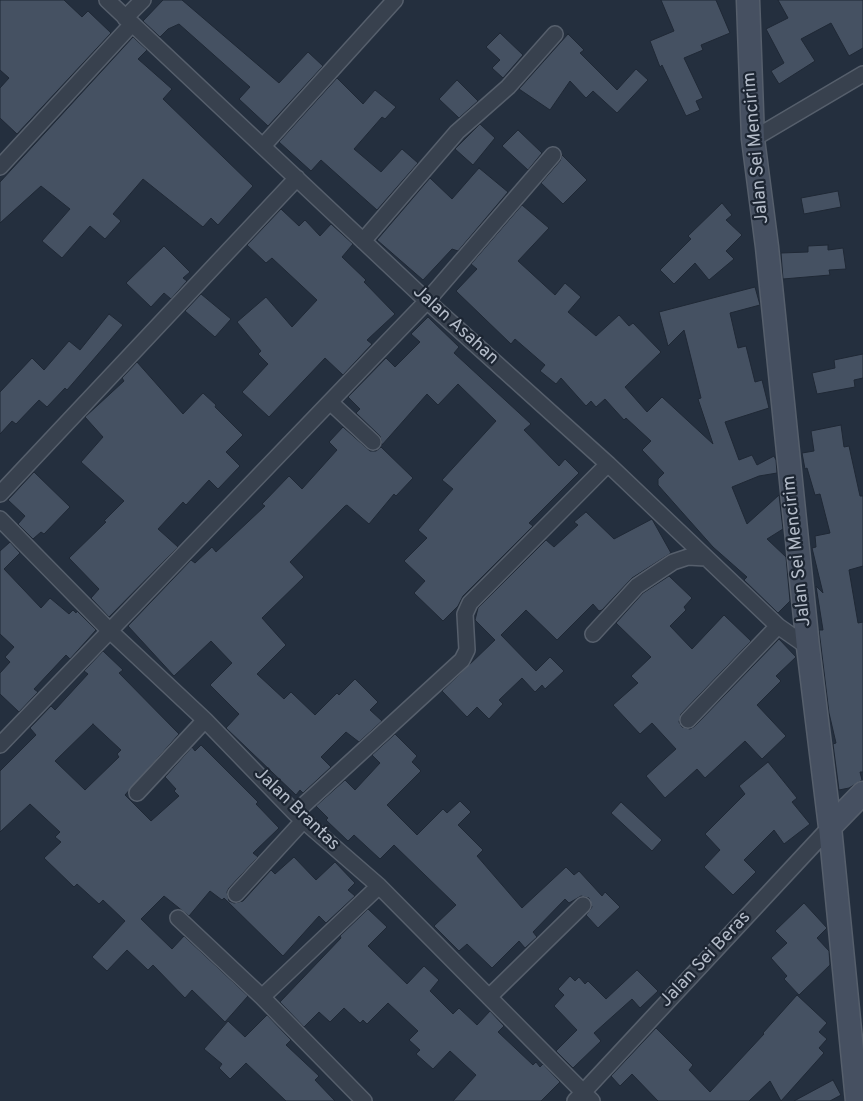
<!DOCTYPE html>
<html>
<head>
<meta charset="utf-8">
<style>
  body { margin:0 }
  canvas { display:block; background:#242f3e }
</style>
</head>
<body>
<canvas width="863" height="1101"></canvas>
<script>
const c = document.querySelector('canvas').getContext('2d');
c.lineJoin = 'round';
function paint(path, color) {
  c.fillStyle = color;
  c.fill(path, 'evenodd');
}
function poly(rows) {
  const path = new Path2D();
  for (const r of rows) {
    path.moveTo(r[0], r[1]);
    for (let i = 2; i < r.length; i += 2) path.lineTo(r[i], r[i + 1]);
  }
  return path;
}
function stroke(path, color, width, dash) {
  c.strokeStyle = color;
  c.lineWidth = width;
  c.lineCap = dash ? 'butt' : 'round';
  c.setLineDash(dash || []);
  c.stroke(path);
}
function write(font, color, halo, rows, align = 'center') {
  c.font = font + ' Overpass,sans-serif';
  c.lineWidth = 4.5;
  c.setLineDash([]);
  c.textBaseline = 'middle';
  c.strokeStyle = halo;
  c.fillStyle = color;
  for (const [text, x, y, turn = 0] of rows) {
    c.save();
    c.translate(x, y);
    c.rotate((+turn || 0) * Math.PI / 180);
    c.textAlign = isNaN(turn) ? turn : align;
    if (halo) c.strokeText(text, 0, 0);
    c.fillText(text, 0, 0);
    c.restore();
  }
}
const building = poly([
  [0,0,64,0,82,17,88,11,111,33,17,134,0,118,0,88,9,78,0,70,0,0],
  [163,0,182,0,279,83,308,52,323,66,268,126,239,99,250,87,179,24,168,29,160,37,143,21,163,0],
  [661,0,716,0,730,33,701,45,703,50,684,58,703,98,696,101,700,110,686,116,662,65,660,67,650,41,674,31,661,0],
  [778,0,863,0,863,48,849,56,831,23,801,39,815,61,779,84,771,71,784,63,766,29,788,18,778,0],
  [500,33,523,55,503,78,492,68,500,60,486,47,500,33],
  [568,34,584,50,580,53,617,90,636,69,648,80,617,113,593,91,586,98,570,81,550,110,519,89,568,34],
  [133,37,147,50,138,59,172,89,163,99,253,186,218,225,211,218,203,227,143,179,113,214,121,221,105,239,90,226,62,258,42,241,70,209,41,186,0,223,0,182,133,37],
  [337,78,363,104,375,90,396,107,385,119,382,117,354,149,381,172,402,149,418,163,377,210,321,160,311,171,279,142,337,78],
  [457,80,478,101,459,118,439,99,457,80],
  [480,124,495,138,473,165,455,149,480,124],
  [518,130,542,153,528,170,502,146,518,130],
  [562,155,587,180,563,204,541,183,560,161,562,155],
  [479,168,508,192,458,251,452,249,423,280,377,240,430,178,452,199,479,168],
  [838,191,841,207,804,214,801,198,838,191],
  [722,203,732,215,726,220,742,235,726,251,734,259,709,280,695,263,674,284,660,270,691,239,688,236,722,203],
  [522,205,549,228,518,261,555,295,565,283,581,297,568,312,596,336,619,315,629,326,633,323,661,352,625,387,647,412,662,397,713,444,698,399,701,398,684,330,668,346,659,312,755,287,760,305,730,313,738,348,746,346,755,382,762,380,769,408,725,422,739,460,752,455,757,465,774,456,776,460,777,473,759,476,732,487,747,524,779,495,783,529,767,539,786,557,790,601,778,613,744,580,747,577,713,547,658,485,658,479,664,473,642,450,651,441,626,418,624,420,605,399,596,407,591,401,586,406,561,378,556,384,540,371,545,365,515,339,511,344,456,291,477,269,471,264,522,205],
  [281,209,299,226,305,220,320,236,331,224,353,244,342,257,366,280,364,282,395,314,367,340,372,344,343,375,325,358,269,417,242,392,268,364,258,354,261,351,237,322,266,297,292,327,317,300,272,258,266,263,247,245,281,209],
  [828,245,828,250,843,248,846,269,829,270,830,275,783,279,781,253,808,252,808,246,828,245],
  [164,246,190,272,183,278,187,281,171,299,164,293,151,307,126,283,164,246],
  [201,294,231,319,215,337,185,311,201,294],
  [109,314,123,325,67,390,65,388,47,407,39,400,16,424,12,421,0,434,0,392,32,358,44,370,69,341,80,350,109,314],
  [428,317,459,347,454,353,531,424,524,430,559,466,565,459,579,473,529,523,533,526,463,596,458,606,443,621,414,593,425,581,404,561,427,538,418,530,453,489,442,480,496,421,458,384,438,405,427,394,382,445,380,436,356,413,360,409,348,397,386,358,395,367,420,342,411,334,428,317],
  [863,354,863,378,854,380,855,387,817,394,812,373,835,368,834,360,863,354],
  [137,362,183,414,203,393,216,405,215,407,243,435,226,452,240,466,218,489,209,480,186,505,183,502,158,529,178,547,109,617,91,598,99,589,69,558,106,522,104,521,124,501,81,462,103,437,85,417,124,381,122,378,137,362],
  [841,425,844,447,849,446,860,496,863,496,863,566,849,570,858,623,863,622,863,772,860,772,862,780,849,788,839,790,833,744,836,743,829,713,819,630,823,630,816,586,823,593,812,548,816,547,815,536,830,533,820,494,815,495,807,468,805,469,802,453,814,451,811,431,841,425],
  [343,427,370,451,376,451,381,447,413,478,396,496,394,494,369,524,347,505,345,506,290,562,304,577,262,618,286,645,257,674,284,699,291,692,315,715,337,693,339,695,355,679,378,702,370,710,382,721,359,742,346,732,321,757,331,767,303,793,300,790,296,795,226,728,239,714,210,685,232,663,211,641,174,676,128,626,191,560,195,563,212,547,216,552,265,506,262,504,289,476,302,489,337,450,329,442,343,427],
  [34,472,70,507,44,534,41,532,33,539,18,524,25,516,8,500,34,472],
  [586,512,614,539,652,519,671,553,632,578,602,610,599,611,593,604,557,640,526,610,501,635,536,671,550,657,564,671,545,689,542,685,535,692,522,678,499,700,503,704,489,719,477,707,467,717,442,691,495,640,475,620,478,608,546,540,554,547,578,525,574,522,586,512],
  [10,542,20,553,4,569,41,608,50,598,69,614,73,610,76,613,77,611,96,630,70,659,66,655,34,689,38,692,19,712,0,694,0,673,10,662,5,657,14,647,0,634,0,551,10,542],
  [669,576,692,598,684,607,686,610,670,626,692,649,724,615,751,641,681,714,679,722,682,727,690,729,695,726,779,639,796,657,776,676,781,681,757,705,786,736,762,759,745,741,705,778,697,769,665,798,646,776,676,749,652,723,640,734,613,705,638,683,631,676,651,657,616,623,643,593,669,576],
  [103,651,123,670,119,673,179,734,125,795,151,821,179,796,174,791,176,789,165,777,192,747,195,751,201,745,258,802,256,804,279,828,253,853,258,857,229,888,227,892,229,901,234,903,243,901,271,870,275,874,294,857,316,880,335,862,355,883,348,890,355,896,326,923,319,916,283,956,224,898,222,900,210,891,189,916,164,896,141,919,172,949,184,936,248,996,225,1022,192,990,185,998,153,965,148,970,127,950,107,971,92,957,125,921,103,900,99,904,77,884,74,887,44,858,61,842,55,837,60,832,30,804,0,832,0,771,36,735,30,728,51,706,55,710,88,674,84,671,103,651],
  [93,724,121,750,117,754,119,757,85,790,55,761,93,724],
  [395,734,417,756,412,762,421,771,387,805,417,835,443,809,447,813,460,801,471,812,458,825,483,850,477,856,522,908,566,867,574,875,579,871,602,896,605,892,620,907,598,928,586,915,592,907,589,898,581,896,569,903,565,899,533,932,537,937,525,948,519,941,492,968,467,944,459,951,434,926,456,905,394,845,380,859,354,835,348,841,326,820,328,818,316,806,345,780,355,790,380,763,372,755,395,734],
  [768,762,797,798,792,802,810,824,784,844,774,830,744,860,756,872,733,895,704,867,720,850,705,834,745,794,739,786,768,762],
  [621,802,662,840,652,851,611,813,621,802],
  [804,903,827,928,817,938,829,951,830,965,799,995,784,979,787,976,771,958,787,943,775,931,804,903],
  [368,909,387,927,368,946,407,984,424,966,439,980,430,991,453,1014,459,1008,477,1025,490,1011,504,1026,498,1032,533,1065,536,1062,540,1067,543,1064,560,1082,541,1101,453,1101,476,1075,450,1051,433,1069,416,1054,420,1050,409,1040,418,1031,388,1003,367,1024,363,1020,360,1023,344,1008,330,1022,319,1012,304,1027,280,1002,341,938,340,936,368,909],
  [637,970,658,991,640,1008,632,999,594,1033,601,1041,573,1068,556,1051,577,1030,554,1006,564,995,558,989,570,976,575,981,579,977,585,984,588,981,606,999,637,970],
  [797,995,827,1023,819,1032,827,1039,819,1048,824,1053,781,1101,770,1081,749,1101,658,1101,632,1074,620,1086,611,1076,656,1028,693,1065,689,1070,710,1092,764,1034,763,1033,797,995],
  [267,1015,291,1040,286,1045,319,1076,315,1080,335,1101,286,1101,246,1063,230,1079,219,1068,222,1064,204,1049,228,1021,245,1037,267,1015],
  [833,1080,841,1095,830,1101,794,1101,833,1080]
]);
const street = poly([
  [107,0,427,301,608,464,778,626,808,647],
  [125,18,143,0],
  [753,139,863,74],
  [263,146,395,0],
  [0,167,132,24],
  [363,241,457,132,508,87,555,34],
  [330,402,373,442],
  [0,494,297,178],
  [0,519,110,631,205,720,295,813,379,886,592,1101],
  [593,634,637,586,673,562,688,557,706,558],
  [688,720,778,626],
  [0,745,427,301,553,155],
  [137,793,205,720],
  [295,813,462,660,467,650,465,614,470,603,608,464],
  [236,894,303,821],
  [178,918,262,997],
  [489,997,583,905],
  [364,1101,262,997,379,886],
  [575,1101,830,827]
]);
const secondary = poly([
  [748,0,753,139,767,247,808,647,830,827,857,1101],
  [830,827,863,793]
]);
const streetNames = [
  ["Jalan Sei Mencirim",757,148,-95],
  ["Jalan Asahan",455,326,42],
  ["Jalan Sei Mencirim",798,551,-96],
  ["Jalan Brantas",296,810,44],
  ["Jalan Sei Beras",706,960,-47]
];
paint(building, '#455162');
stroke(building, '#1f2835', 1);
stroke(street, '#565f6c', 18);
stroke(secondary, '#565f6c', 25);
stroke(street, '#38414e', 15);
stroke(secondary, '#465061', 22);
write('18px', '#b4bcc9', '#1d2633', streetNames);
</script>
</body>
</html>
